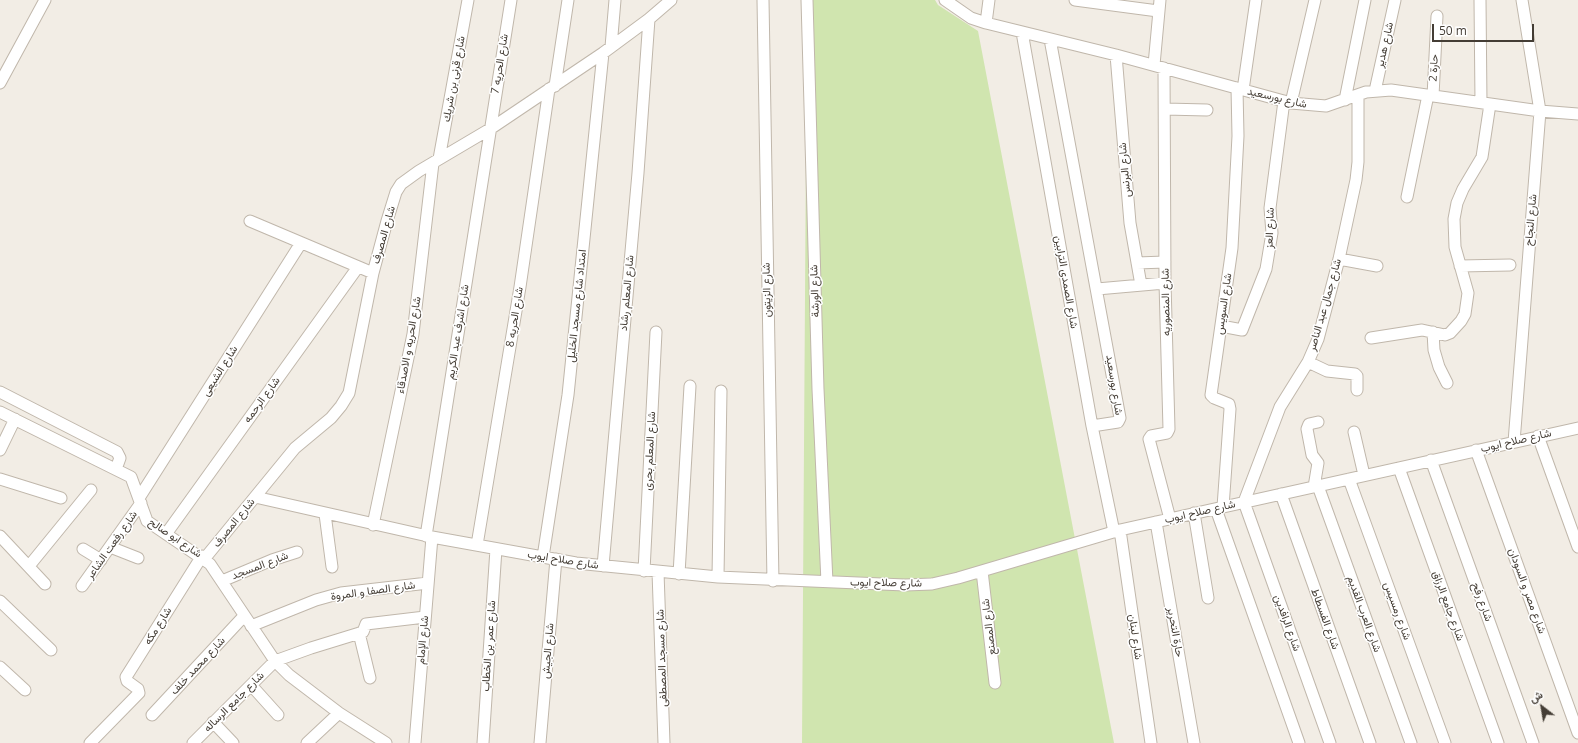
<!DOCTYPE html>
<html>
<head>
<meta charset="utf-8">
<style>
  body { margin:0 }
  #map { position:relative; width:1578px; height:743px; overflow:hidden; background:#f2ede5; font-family:"Open Sans",Vazirmatn,sans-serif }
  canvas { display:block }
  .north { position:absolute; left:1522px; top:687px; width:40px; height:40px; -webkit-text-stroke:3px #fff; paint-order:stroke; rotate:329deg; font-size:11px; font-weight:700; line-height:16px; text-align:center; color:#443d35 }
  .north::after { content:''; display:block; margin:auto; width:14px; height:18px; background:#443d35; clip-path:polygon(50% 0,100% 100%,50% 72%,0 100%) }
  .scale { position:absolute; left:1432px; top:24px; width:102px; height:18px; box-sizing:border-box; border:2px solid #443d35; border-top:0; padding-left:5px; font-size:12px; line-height:14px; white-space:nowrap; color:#443d35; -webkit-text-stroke:3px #fff; paint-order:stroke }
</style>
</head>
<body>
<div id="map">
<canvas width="1578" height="743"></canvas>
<div class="north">ش</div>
<div class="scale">50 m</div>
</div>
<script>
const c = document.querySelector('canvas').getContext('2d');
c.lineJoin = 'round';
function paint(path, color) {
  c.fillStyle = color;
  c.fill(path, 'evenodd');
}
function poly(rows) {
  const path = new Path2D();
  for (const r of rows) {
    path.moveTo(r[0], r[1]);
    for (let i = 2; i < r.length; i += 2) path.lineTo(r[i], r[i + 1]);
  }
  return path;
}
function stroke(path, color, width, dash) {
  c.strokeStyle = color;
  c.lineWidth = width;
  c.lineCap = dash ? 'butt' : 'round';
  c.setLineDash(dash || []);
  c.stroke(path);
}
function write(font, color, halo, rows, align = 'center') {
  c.font = font + ' "Open Sans",Vazirmatn,sans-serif';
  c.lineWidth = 3;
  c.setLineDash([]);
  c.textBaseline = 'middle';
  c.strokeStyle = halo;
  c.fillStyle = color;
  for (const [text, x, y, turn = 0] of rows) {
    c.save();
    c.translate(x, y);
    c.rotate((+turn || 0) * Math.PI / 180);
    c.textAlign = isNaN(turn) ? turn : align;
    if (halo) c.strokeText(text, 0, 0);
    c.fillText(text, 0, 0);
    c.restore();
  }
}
const green = poly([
  [807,0,935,0,938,5,978,31,1114,743,802,743]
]);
const minor = poly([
  [763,0,773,581],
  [807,0,818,389,827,582],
  [945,0,971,18,986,23,1116,55,1291,103,1326,106,1366,92,1391,90,1540,111,1578,114],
  [1075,0,1158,11],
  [1480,0,1481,102],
  [986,23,989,0],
  [1022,32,1092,426,1114,532],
  [1050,39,1120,418,1118,422,1092,426],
  [611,47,615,0],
  [1116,55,1130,223,1141,285],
  [1154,65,1160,0],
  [1164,68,1165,283,1169,429,1167,433,1151,436,1149,439,1170,519],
  [0,83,45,0],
  [555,86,568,0],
  [1243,90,1256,0],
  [1375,91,1395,0],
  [1433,96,1437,16],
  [1345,100,1365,0],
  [1291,103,1315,0],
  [1165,109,1207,110],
  [439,159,468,0],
  [1407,197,1428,95],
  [250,221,373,273],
  [1339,259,1377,266],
  [1137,263,1165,262],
  [1460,266,1510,265],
  [1097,289,1165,283],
  [1221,326,1242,330,1266,269,1272,233,1270,208,1284,101],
  [1433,332,1434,350,1439,367,1447,383],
  [1371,338,1422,330,1445,335,1450,333,1461,321,1465,314,1468,293,1455,247,1454,219,1457,203,1463,189,1482,157,1490,104],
  [1308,362,1327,371,1355,374,1357,376,1357,390],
  [0,392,117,452,120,458,116,469],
  [0,412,131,477,147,521,210,564,275,661,289,675,339,713,386,743],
  [1354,432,1364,475],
  [1538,436,1578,547],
  [1514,442,1540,111,1522,0],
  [0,450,15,419],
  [1476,450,1578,733],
  [1431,460,1533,743],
  [1399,468,1498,743],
  [0,479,61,498],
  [1349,479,1445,743],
  [1318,486,1411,743],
  [1314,487,1318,463,1312,455,1307,429,1309,424,1318,422],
  [1281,494,1370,743],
  [255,497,432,537,576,563,718,577,905,585,932,584,958,578,1120,530,1578,428],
  [139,498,301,243],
  [1223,507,1230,409,1229,404,1214,398,1211,395,1232,248,1238,136,1237,88],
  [1216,509,1299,743],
  [1194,513,1208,598],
  [325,514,332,567],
  [1156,522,1194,743],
  [373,525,413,334,433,163],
  [1120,530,1151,743],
  [166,534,358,267],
  [0,536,45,584],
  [426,536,511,0],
  [477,545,520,287,549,89],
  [110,547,138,558],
  [83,549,101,560],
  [543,557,568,395,603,53],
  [205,558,295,448,331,418,341,406,349,393,373,273,387,221,396,192,401,184,419,171,490,129,603,53,649,19,671,0],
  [29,566,91,490],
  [603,566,638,173,649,19],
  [644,571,656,332],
  [982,571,995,683],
  [658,572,664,743],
  [679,574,690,386],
  [718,577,721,391],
  [222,581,272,560,297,552],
  [82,586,141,503],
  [0,601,51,650],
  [251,626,316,600,341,593,428,583],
  [359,633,370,678],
  [0,667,25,690],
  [251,685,278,715],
  [152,715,244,616],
  [213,722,233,743],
  [90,743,139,693,138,689,127,681,126,677,202,556],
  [193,743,275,661,311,648,363,632,366,624,425,617],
  [307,743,339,713],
  [415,743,432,537],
  [483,743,496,549],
  [540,743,556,559],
  [1330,743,1244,502,1280,407,1308,362,1318,339,1339,259,1356,180,1358,162,1358,95]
]);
const streetNames = [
  ["شارع هدير",1385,45,-77],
  ["شارع الحريه 7",500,64,-81],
  ["حارة 2",1434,68,-87],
  ["شارع قرنى بن شريك",454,79,-80],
  ["شارع بورسعيد",1277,98,13],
  ["شارع البرنس",1125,170,-95],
  ["شارع النجاح",1531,220,-85],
  ["شارع العز",1270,228,-88],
  ["شارع المصرف",384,235,-74],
  ["شارع الصمدى الترابين",1066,282,80],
  ["شارع الزيتون",767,290,-91],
  ["شارع الورشة",815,291,-92],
  ["شارع المعلم رشاد",627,293,-85],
  ["شارع المنصوريه",1166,302,-91],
  ["شارع السويس",1224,304,-82],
  ["شارع جمال عبد الناصر",1325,305,-74],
  ["امتداد شارع مسجد الخليل",577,306,-84],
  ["شارع الحريه 8",515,317,-81],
  ["شارع اشرف عبد الكريم",458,332,-81],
  ["شارع الحريه و الاصدقاء",409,345,-80],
  ["شارع الشيعى",220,371,-58],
  ["شارع بورسعيد",1114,385,81],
  ["شارع الرحمه",262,400,-54],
  ["شارع صلاح ايوب",1516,441,-13],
  ["شارع المعلم بحرى",650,451,-87],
  ["شارع صلاح ايوب",1200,512,-13],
  ["شارع المصرف",234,523,-51],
  ["شارع ابو صالح",175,538,34],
  ["شارع رفعت الشاعر",112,545,-55],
  ["شارع صلاح ايوب",563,560,9],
  ["شارع المسجد",260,566,-21],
  ["شارع صلاح ايوب",886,583,1],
  ["شارع الصفا و المروة",373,591,-8],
  ["شارع مصر و السودان",1527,591,70],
  ["شارع رفح",1482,602,70],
  ["شارع جامع الرزاق",1448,606,70],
  ["شارع رمسيس",1397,611,70],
  ["شارع العرب القديم",1364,614,70],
  ["شارع الفسطاط",1325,619,70],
  ["شارع الرافدين",1287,623,70],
  ["شارع مكه",158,626,-58],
  ["شارع المصنع",989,627,-97],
  ["حارة التحرير",1175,632,80],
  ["شارع لبنان",1135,637,82],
  ["شارع الإمام",423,640,-85],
  ["شارع عمر بن الخطاب",489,646,-86],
  ["شارع الجيش",548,651,-85],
  ["شارع مسجد المصطفى",662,658,-92],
  ["شارع محمد خلف",198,666,-47],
  ["شارع جامع الرساله",234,702,-45]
];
paint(green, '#d0e5af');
stroke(minor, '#c0b7ab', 13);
stroke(minor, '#fff', 11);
write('11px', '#443d35', '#fff', streetNames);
</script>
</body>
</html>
